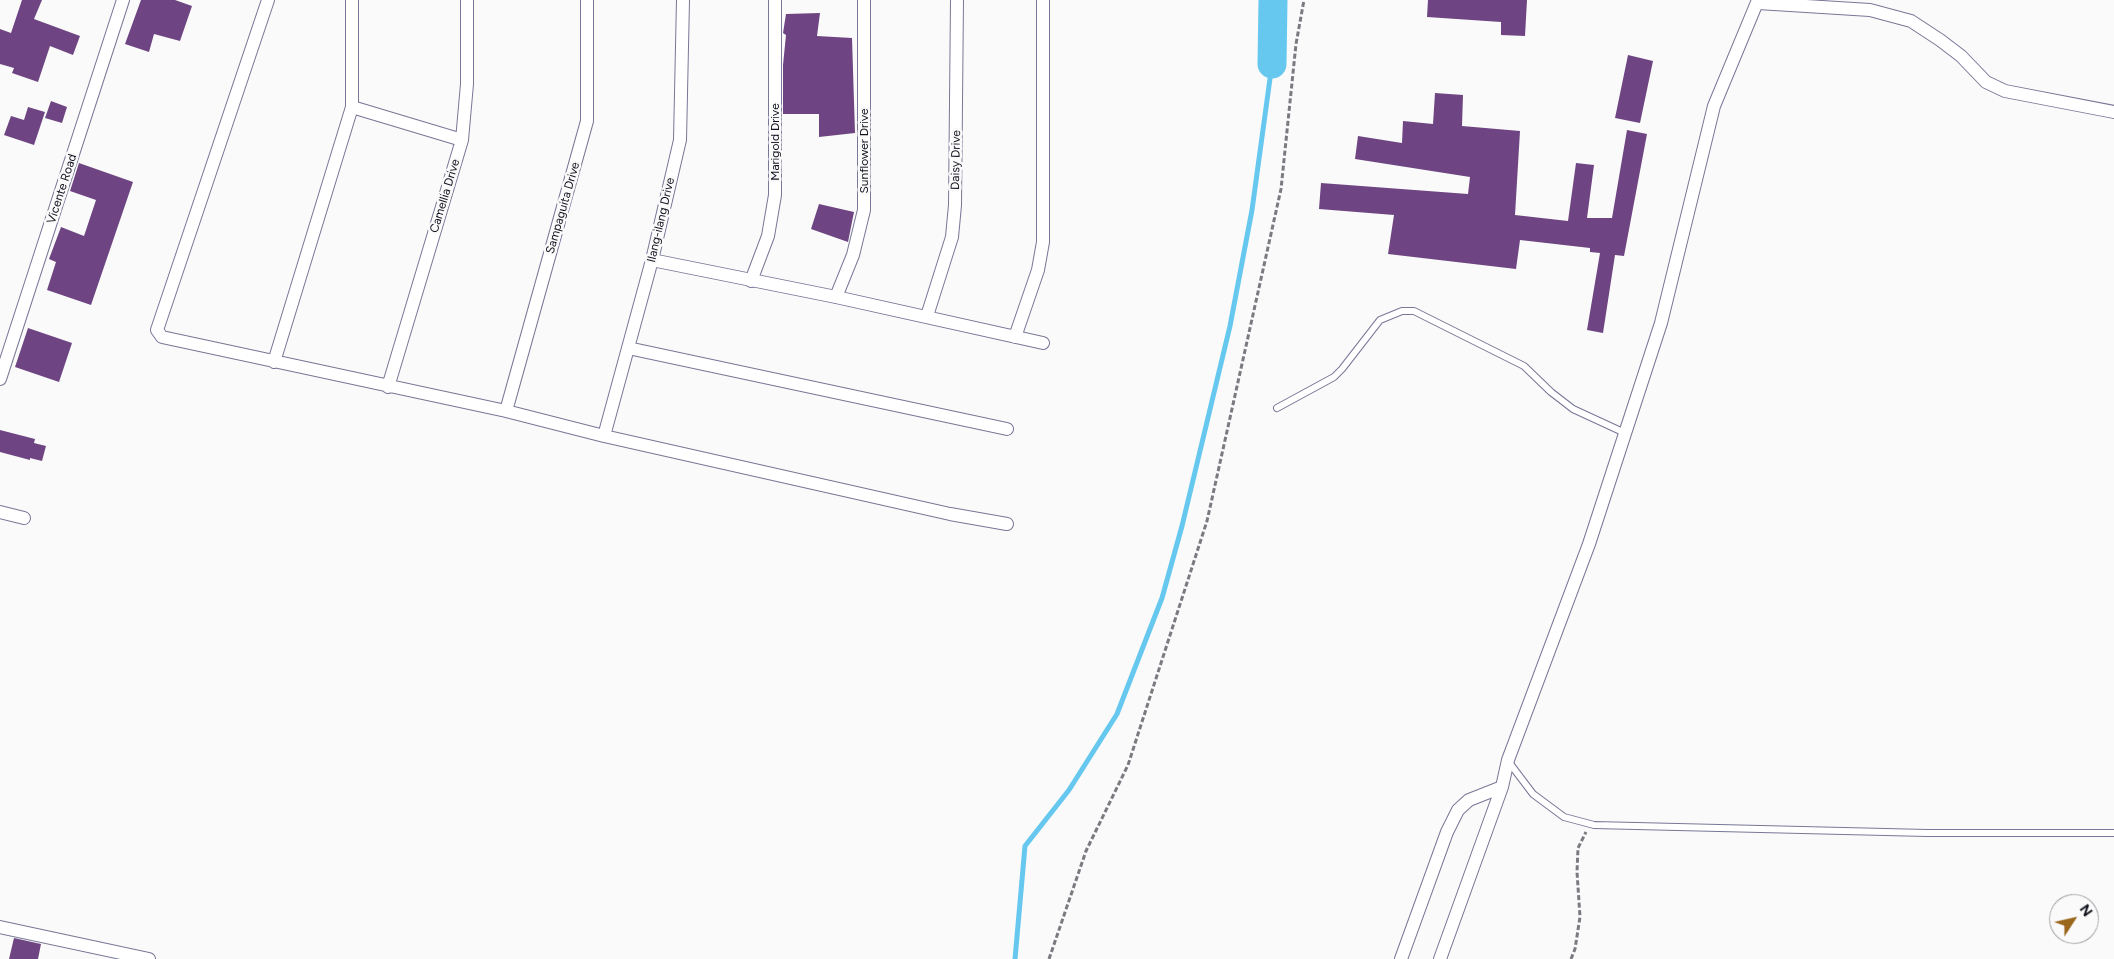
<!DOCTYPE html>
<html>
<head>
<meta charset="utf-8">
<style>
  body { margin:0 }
  #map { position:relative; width:2114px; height:959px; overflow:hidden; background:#fafafa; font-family:Figtree,sans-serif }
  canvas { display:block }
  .north { position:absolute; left:2049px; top:894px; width:50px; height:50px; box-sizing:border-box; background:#fafafa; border:1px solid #9d9da2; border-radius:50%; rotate:55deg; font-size:14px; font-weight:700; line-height:20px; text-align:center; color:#11111d }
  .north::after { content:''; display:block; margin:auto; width:18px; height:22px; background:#9a661c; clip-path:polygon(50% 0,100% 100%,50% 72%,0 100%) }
</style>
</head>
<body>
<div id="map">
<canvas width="2114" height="959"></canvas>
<div class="north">N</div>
</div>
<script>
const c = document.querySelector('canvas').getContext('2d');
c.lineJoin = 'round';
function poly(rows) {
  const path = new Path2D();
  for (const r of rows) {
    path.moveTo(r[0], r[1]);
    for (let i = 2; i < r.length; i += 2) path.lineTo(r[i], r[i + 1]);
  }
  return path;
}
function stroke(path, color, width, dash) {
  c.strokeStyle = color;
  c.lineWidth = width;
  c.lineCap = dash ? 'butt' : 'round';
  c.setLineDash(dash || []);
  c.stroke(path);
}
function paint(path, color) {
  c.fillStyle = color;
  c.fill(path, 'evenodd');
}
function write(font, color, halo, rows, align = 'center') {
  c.font = font + ' Figtree,sans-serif';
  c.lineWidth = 5;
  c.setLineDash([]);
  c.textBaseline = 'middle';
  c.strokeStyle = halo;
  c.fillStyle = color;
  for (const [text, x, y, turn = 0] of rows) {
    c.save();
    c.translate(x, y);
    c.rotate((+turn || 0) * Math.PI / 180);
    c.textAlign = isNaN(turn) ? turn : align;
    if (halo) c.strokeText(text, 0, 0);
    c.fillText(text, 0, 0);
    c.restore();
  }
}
const stream = poly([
  [1015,959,1025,846,1069,790,1117,714,1162,598,1182,526,1230,326,1252,210,1272,64]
]);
const river = poly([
  [1272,64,1273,0]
]);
const building = poly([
  [22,0,42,0,34,19,80,36,73,55,50,46,38,82,12,73,14,68,0,64,0,29,11,33],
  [141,0,175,0,192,6,180,41,154,34,149,52,125,44],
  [1428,0,1527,0,1525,36,1501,35,1501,22,1427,17],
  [820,13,817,36,852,38,855,133,819,137,819,114,783,114,783,65,786,35,783,33,786,14],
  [1628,55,1653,61,1640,123,1615,118],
  [1435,93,1463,95,1462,126,1520,131,1515,215,1568,221,1576,163,1594,165,1587,218,1612,218,1627,130,1647,134,1624,256,1615,255,1603,333,1587,330,1600,253,1590,252,1590,248,1520,240,1516,269,1388,254,1394,215,1319,209,1321,183,1468,194,1470,177,1355,159,1358,136,1402,143,1403,121,1433,124],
  [51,101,67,107,62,123,45,118],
  [28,107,45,112,34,145,4,135,11,116,24,120],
  [79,163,133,182,91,305,47,290,56,262,49,259,61,227,84,236,96,200,70,191],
  [819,204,854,212,848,242,811,229],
  [28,328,72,343,59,382,15,367],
  [0,430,35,439,34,443,46,446,42,461,30,458,30,460,0,452],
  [14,938,41,944,38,959,9,959]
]);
const path = poly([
  [1049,959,1086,851,1128,765,1207,521,1281,189,1296,44,1304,0],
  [1571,959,1575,949,1580,917,1577,872,1578,848,1586,832]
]);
const service = poly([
  [1277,408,1334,377,1342,369,1380,320,1402,311,1414,311,1524,366,1551,392,1573,409,1625,433],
  [1508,761,1533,794,1564,817,1594,825,1927,833,2114,833]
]);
const minor = poly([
  [268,0,157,330,162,337,506,411,604,436,950,514,1007,524],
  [1758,3,1870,10,1911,21,1940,40,1961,56,1986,82,2005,91,2114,112],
  [352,107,462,140],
  [652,260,836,297,1043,343],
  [751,281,768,236,775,195,775,0],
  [836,297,853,255,864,210,864,0],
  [927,316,952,237,955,205,957,0],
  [1015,337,1038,270,1043,242,1043,0],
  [628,348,1007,429],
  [274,362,352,107,352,0],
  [0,379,123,0],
  [388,387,462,140,467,84,467,0],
  [506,411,587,121,587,0],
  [604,436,652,260,680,140,683,0],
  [0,512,24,518],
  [0,927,149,959],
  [1401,959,1447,832,1458,810,1469,800,1502,787],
  [1440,959,1502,787,1508,760,1589,544,1661,323,1714,106,1758,0]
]);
const streetNames = [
  ["Marigold Drive",775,142,-90],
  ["Sunflower Drive",864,151,-90],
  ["Daisy Drive",956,160,-89],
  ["Vicente Road",62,189,-72],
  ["Camellia Drive",445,196,-73],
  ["Sampaguita Drive",563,208,-74],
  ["Ilang-ilang Drive",661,220,-77]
];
stroke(stream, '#66c8ee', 5);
stroke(river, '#66c8ee', 29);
paint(building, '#6e4582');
stroke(service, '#777797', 8);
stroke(minor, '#777797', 14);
stroke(path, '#7a7a81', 3, [5, 2.5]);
stroke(service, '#fff', 6);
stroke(minor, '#fff', 12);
write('12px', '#11111d', '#fafafa', streetNames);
</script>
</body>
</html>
